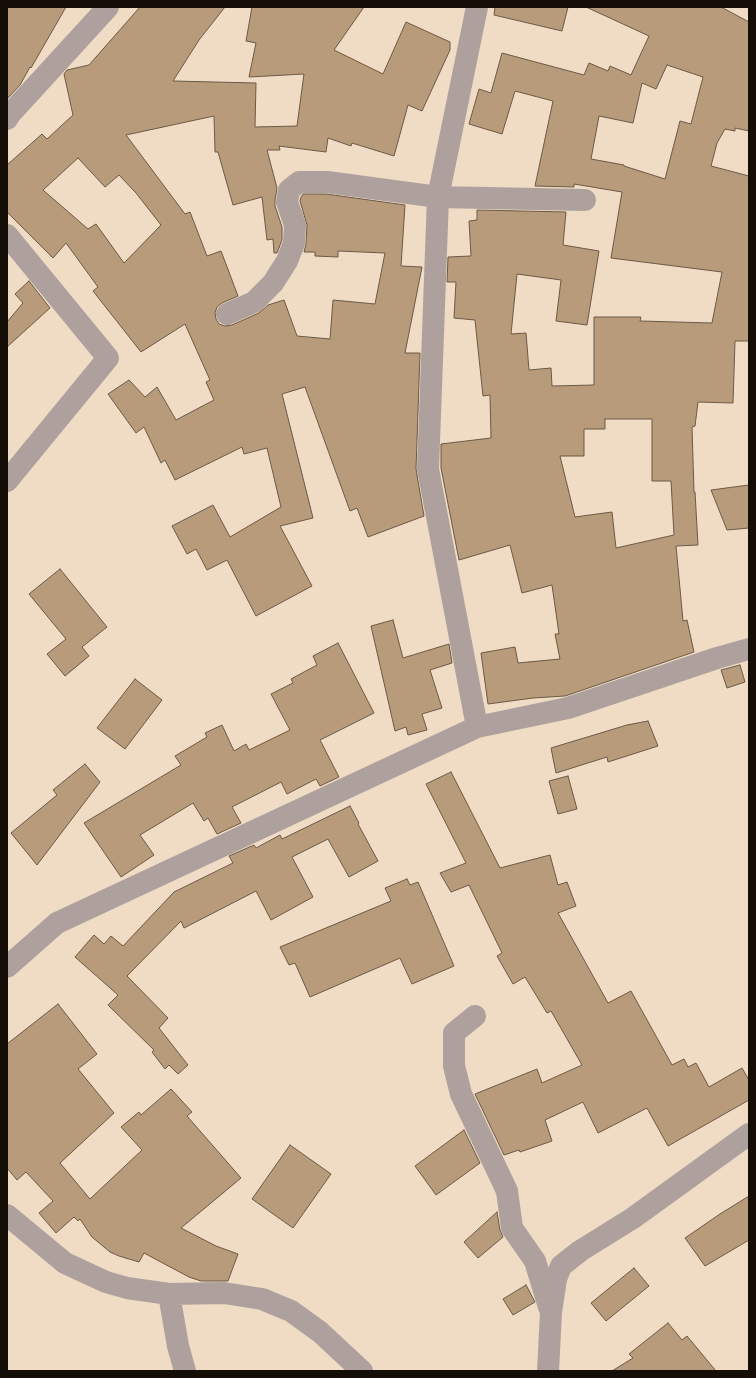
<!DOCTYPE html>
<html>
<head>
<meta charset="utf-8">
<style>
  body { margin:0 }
  #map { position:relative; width:756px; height:1378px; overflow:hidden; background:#f0dbc5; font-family:"IBM Plex Sans",sans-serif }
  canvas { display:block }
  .frame { position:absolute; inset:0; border:8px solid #150e07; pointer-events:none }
</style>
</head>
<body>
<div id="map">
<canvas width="756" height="1378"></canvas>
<div class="frame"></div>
</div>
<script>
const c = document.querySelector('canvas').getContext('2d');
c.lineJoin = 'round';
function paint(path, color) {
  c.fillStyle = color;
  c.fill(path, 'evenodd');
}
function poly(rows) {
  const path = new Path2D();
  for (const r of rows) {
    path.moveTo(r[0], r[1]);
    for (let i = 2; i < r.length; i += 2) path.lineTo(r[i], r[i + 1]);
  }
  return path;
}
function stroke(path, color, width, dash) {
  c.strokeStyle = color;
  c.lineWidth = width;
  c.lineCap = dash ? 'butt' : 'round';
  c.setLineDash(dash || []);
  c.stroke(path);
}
const building = poly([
  [7,7,66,7,31,68,30,67,20,85,7,99,7,7],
  [140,7,225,7,199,40,173,81,256,83,255,127,297,126,304,74,249,77,256,43,246,41,252,7,364,7,334,50,383,74,406,22,450,42,450,50,422,111,408,105,394,156,352,143,351,146,328,138,326,152,279,146,280,150,267,150,277,188,275,200,275,206,282,227,282,240,277,253,274,253,273,239,267,240,262,197,233,205,218,152,215,152,214,116,126,135,185,214,190,212,207,256,221,251,238,296,222,303,217,307,215,313,216,319,219,324,225,326,232,325,259,313,268,305,284,300,297,336,330,339,333,300,375,304,385,253,338,251,338,257,315,256,315,252,304,252,306,244,307,225,300,201,301,197,303,194,326,194,405,205,401,266,422,267,405,353,420,353,416,469,424,516,368,537,357,508,350,511,305,387,282,394,313,518,280,526,312,586,256,616,227,560,207,570,196,549,187,554,172,526,213,505,230,537,281,507,267,448,244,454,242,447,175,480,165,460,161,463,144,427,136,433,108,394,129,380,145,397,157,387,176,420,214,400,206,382,210,380,185,324,141,352,93,291,98,287,66,243,53,258,7,212,7,165,42,134,47,139,73,115,64,74,67,70,89,65,140,7],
  [78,158,105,187,119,175,136,193,161,225,124,263,96,224,88,229,43,190,78,158],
  [495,7,568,7,562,31,494,15,495,7],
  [586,7,721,7,749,22,749,131,735,128,735,131,725,129,717,143,711,166,749,176,749,341,735,341,733,403,698,402,695,426,692,427,694,492,695,492,698,545,676,546,683,621,687,620,694,652,565,696,533,698,488,704,481,653,515,647,518,663,560,659,555,634,559,634,552,585,522,593,510,545,459,560,441,468,441,444,491,438,490,395,483,396,475,320,454,318,456,282,447,282,448,257,471,256,469,221,477,220,477,210,566,212,563,245,599,251,587,325,556,321,561,280,517,274,511,334,526,333,529,370,551,368,552,386,594,385,594,317,641,317,640,321,712,323,722,272,611,258,622,192,574,184,574,187,535,186,553,101,515,91,502,134,469,124,479,89,491,93,502,53,584,75,589,63,608,71,610,66,631,75,649,36,586,7],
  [667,65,703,77,691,124,680,121,665,179,624,166,624,165,591,159,599,116,633,123,642,83,656,89,667,65],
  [605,419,652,419,652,481,671,481,674,535,616,548,612,512,575,517,560,456,584,456,584,429,605,429,605,419],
  [29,281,50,308,7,347,7,322,23,303,15,294,29,281],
  [749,485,749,528,727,530,711,490,749,485],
  [60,569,107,627,82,647,89,656,65,676,47,654,66,639,29,594,60,569],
  [393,620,403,658,449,644,452,663,430,670,442,708,422,714,427,730,408,735,406,727,395,731,371,626,393,620],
  [338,643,374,713,320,740,339,777,320,786,316,779,287,794,281,782,232,807,241,823,217,834,208,818,204,821,193,803,140,835,154,855,121,877,84,823,181,765,175,756,207,737,205,733,222,725,234,751,246,744,249,750,290,730,271,694,293,683,291,679,317,665,313,656,338,643],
  [740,665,745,682,727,688,721,670,740,665],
  [135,679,162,700,125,749,97,728,135,679],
  [648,721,658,746,608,762,607,757,556,773,551,748,627,725,648,721],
  [85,764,100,782,37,865,11,833,57,795,53,790,85,764],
  [451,772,500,868,550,855,558,885,567,882,576,906,558,913,608,1003,631,991,672,1065,684,1059,688,1067,696,1063,709,1087,742,1068,749,1080,749,1100,668,1146,647,1108,598,1133,583,1102,545,1120,552,1141,520,1152,519,1150,504,1155,475,1094,537,1069,542,1083,582,1065,551,1011,547,1013,525,977,513,984,497,956,502,953,469,885,451,892,440,873,466,863,426,784,451,772],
  [568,776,577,809,558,814,549,781,568,776],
  [350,806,359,823,358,824,378,861,349,877,328,839,292,857,313,897,271,920,256,891,184,928,181,921,127,976,168,1018,159,1028,188,1065,178,1074,169,1065,165,1069,152,1052,154,1050,108,1005,118,995,75,957,94,935,104,944,111,936,123,946,174,892,233,863,229,856,254,845,256,848,280,835,282,839,350,806],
  [407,879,410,885,418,882,454,966,412,984,400,958,310,997,295,963,289,965,280,947,391,901,385,888,407,879],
  [58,1004,97,1054,78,1069,114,1113,60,1163,90,1199,142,1150,121,1127,139,1112,141,1115,171,1089,192,1112,187,1116,241,1178,181,1228,216,1246,238,1254,228,1281,201,1281,189,1277,144,1253,139,1262,119,1256,110,1252,92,1237,80,1219,78,1221,74,1217,56,1233,39,1213,53,1201,26,1172,17,1180,7,1168,7,1044,58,1004],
  [464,1130,480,1163,436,1195,415,1166,464,1130],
  [290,1145,331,1174,293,1228,252,1199,290,1145],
  [749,1196,749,1240,705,1266,685,1238,720,1214,749,1196],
  [497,1212,500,1230,503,1237,478,1258,464,1242,497,1212],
  [634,1268,649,1286,606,1321,591,1303,634,1268],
  [526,1285,535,1302,513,1315,503,1299,526,1285],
  [668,1323,682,1340,687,1336,716,1371,612,1371,633,1358,629,1354,668,1323]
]);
const minor = poly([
  [7,119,11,113,108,7],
  [7,235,108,358,7,481],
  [227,314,254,302,273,283,287,261,294,243,295,225,287,202,289,190,299,182,327,182,438,197,585,200],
  [477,727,428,469,438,197,477,7],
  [7,967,57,923,477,727,568,708,717,658,749,649],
  [475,1016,454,1033,454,1066,461,1094,507,1191,512,1228,535,1261,549,1307],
  [7,1215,65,1263,106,1282,127,1288,169,1294,224,1293,262,1299,291,1311,320,1332,362,1371],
  [169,1294,178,1346,185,1371],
  [548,1371,551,1312,556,1279,561,1266,580,1251,633,1218,749,1134]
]);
paint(building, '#b89b7a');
stroke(building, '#6b5945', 1);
stroke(minor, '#aea09c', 22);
</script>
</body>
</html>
